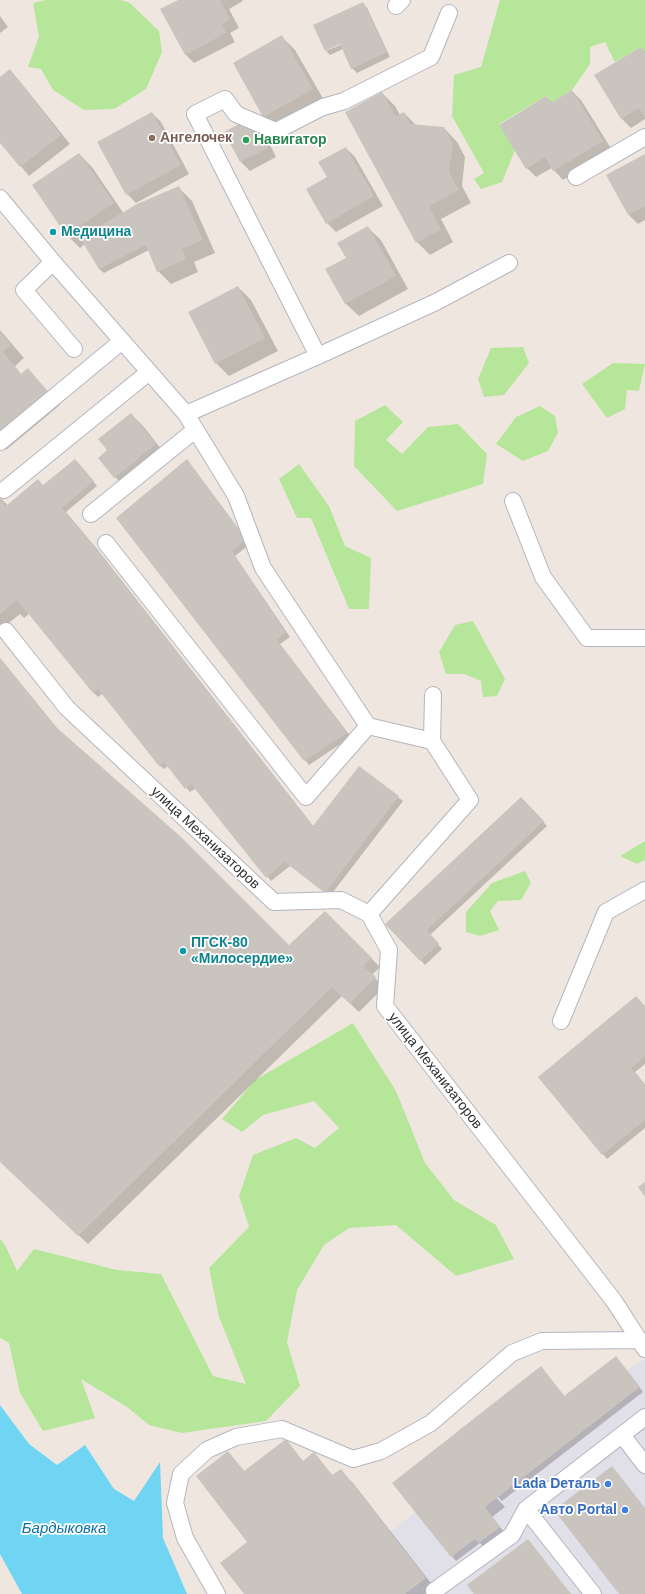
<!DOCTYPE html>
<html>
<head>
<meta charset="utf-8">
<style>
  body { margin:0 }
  canvas { display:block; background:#efe7df }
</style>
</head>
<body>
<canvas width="645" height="1594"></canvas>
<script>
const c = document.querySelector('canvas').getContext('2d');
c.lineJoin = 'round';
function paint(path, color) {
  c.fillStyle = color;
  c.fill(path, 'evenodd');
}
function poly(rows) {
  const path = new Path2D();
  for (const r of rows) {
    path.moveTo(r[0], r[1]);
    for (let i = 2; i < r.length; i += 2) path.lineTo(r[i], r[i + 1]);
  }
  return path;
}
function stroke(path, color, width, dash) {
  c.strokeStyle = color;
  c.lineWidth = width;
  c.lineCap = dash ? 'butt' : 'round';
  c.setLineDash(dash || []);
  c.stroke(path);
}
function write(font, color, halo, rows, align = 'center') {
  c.font = font + ' Helvetica,sans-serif';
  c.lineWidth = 3.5;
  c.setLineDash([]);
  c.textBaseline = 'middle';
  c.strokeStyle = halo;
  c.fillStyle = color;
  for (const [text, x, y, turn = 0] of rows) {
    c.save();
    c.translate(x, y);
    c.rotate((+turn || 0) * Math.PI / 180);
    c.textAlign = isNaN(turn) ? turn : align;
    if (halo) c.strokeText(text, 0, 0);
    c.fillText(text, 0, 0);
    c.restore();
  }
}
const industrial = poly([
  [645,1359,645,1594,311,1594,473,1467,450,1437,541,1366,564,1396,627,1370]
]);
const green = poly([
  [46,0,121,0,130,3,159,31,162,52,146,89,114,109,84,110,53,90,41,69,28,67,39,36,33,3],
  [500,0,645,0,645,53,641,47,615,62,605,42,590,47,590,64,572,90,551,103,546,96,499,124,515,150,502,182,481,189,474,179,484,173,452,116,454,75,481,67],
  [523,347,529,363,504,395,484,397,478,379,491,348],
  [613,363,645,364,639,391,627,390,625,409,607,418,582,384],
  [385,405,403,422,386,440,402,454,428,427,458,424,487,454,483,484,397,511,354,466,355,421],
  [540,406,555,416,558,433,548,451,523,461,496,444,516,417],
  [299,464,329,506,345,546,371,558,369,609,349,609,311,518,297,518,279,479],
  [473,621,505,679,497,696,483,697,481,681,464,674,446,674,439,652,455,625],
  [645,841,645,860,637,864,620,856],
  [525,871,531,883,521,900,498,901,490,911,499,930,480,936,466,932,466,912,492,883],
  [353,1023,396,1091,425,1163,454,1200,496,1225,514,1259,456,1276,396,1225,349,1228,324,1245,297,1290,287,1342,300,1386,266,1421,182,1433,149,1425,127,1407,81,1379,95,1418,43,1431,20,1393,9,1343,0,1338,0,1239,5,1245,17,1271,34,1249,117,1270,161,1274,213,1376,246,1384,219,1317,209,1268,249,1227,239,1196,253,1155,296,1138,315,1148,339,1128,314,1101,263,1115,242,1132,222,1119,255,1080]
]);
const water = poly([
  [0,1405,29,1444,57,1465,85,1445,114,1489,134,1501,160,1462,163,1538,187,1594,22,1594,0,1554]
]);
const shadow = poly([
  [180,0,242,0,243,1,229,9,239,28,230,33,235,42,194,63,185,54],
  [363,3,367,8,390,57,357,73,352,68,343,49,330,55,326,51,345,43,344,41,326,49,326,51,314,26],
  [0,16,8,27,0,33],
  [282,37,295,50,325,102,277,129,264,116],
  [641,48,645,52,645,119,631,128,622,119],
  [9,70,18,79,70,144,29,176,0,141,0,78],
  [572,91,581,100,612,150,563,180,552,168,536,177,527,168,546,97,552,103],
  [382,93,395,106,400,115,404,113,416,125,444,128,457,142,465,157,462,186,471,203,441,219,453,242,430,255,417,242],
  [152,113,161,122,189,174,136,203,127,194],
  [259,131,268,141,276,157,250,171,241,162,225,133],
  [346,148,355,157,383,206,336,232,327,223],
  [79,154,92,167,124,214,179,188,192,201,215,253,194,262,198,272,171,284,158,271,149,250,104,273,99,269,85,244,80,248,67,235,34,185],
  [645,156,645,220,638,224,629,215],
  [367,227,381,240,408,289,359,316,345,303,347,258],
  [238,287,251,300,278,351,229,376,216,363],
  [0,330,24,358,15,366,20,373,0,389],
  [28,369,60,405,6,450,0,444,0,392],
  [131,414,144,427,168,458,128,490,115,477,108,451],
  [187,460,250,544,235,556,290,637,280,644,351,737,309,765,305,760],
  [79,464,97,486,66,512,97,549,314,827,398,797,403,801,330,896,290,866,271,881,196,788,190,792,168,766,164,769,159,765,103,693,98,697,94,693,30,613,24,618,20,614,0,630,0,497,8,506],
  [0,658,61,733,289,947,325,912,380,967,372,975,384,987,359,1012,342,996,88,1244,0,1161],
  [521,798,547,826,430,935,442,949,425,965,386,924],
  [645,1007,645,1064,635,1072,645,1085,645,1128,607,1159,539,1078],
  [620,1362,643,1392,502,1501,494,1493,493,1494,505,1507,492,1517,504,1532,484,1547,480,1543,456,1561,393,1483,545,1372,565,1397],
  [228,1452,245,1472,303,1461,314,1453,333,1476,340,1470,353,1483,434,1587,425,1594,245,1594,248,1542]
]);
const building = poly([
  [178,0,220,0,230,19,222,24,226,33,185,55,160,9],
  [363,2,387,52,351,69,340,44,325,51,313,25],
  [282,35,313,89,263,117,233,63],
  [641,47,645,53,645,117,639,108,621,119,594,75],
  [10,69,61,135,20,167,0,143,0,77],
  [572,90,603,141,553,171,545,157,526,169,499,125,546,96,551,103],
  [382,92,395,116,404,112,410,124,444,127,453,143,449,172,459,190,429,206,441,229,416,243,345,112],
  [152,112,181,165,126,195,97,142],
  [241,123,259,130,268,148,240,162,224,132],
  [346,147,374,196,326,224,306,189,327,177,318,162],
  [79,153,114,203,66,235,32,185],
  [645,154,645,206,628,215,606,175],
  [179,186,203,240,182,249,186,259,157,272,146,245,99,269,80,238,137,204],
  [368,226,396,276,345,304,325,269,346,258,337,243],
  [238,286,265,338,215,364,188,312],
  [0,331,11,345,3,352,21,374,28,368,48,392,0,431],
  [131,413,156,444,114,478,98,458,107,450,98,439],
  [75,459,94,481,62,508,89,540,313,826,359,766,399,796,325,893,285,862,266,878,191,784,185,789,164,762,159,766,98,689,93,693,17,600,0,614,0,498,6,506,38,479,43,485],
  [187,459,246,539,232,551,286,633,276,639,347,733,304,761,116,518],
  [0,658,56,727,180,836,289,945,325,911,372,958,363,966,376,977,350,1004,332,987,78,1236,0,1162],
  [521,797,544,821,427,930,439,944,420,961,385,924],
  [636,996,645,1006,645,1056,631,1068,645,1084,645,1120,602,1155,538,1077],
  [645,1182,645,1197,638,1187],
  [616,1356,640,1387,485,1507,500,1527,479,1543,475,1539,451,1557,392,1483,541,1366,564,1396],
  [286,1439,303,1461,314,1452,332,1475,341,1469,426,1578,405,1594,244,1594,220,1563,247,1542,196,1476,228,1451,244,1471],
  [612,1466,645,1508,645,1594,619,1594,554,1510],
  [528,1539,571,1594,474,1594,467,1585]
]);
const service = poly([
  [396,6,402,0],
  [576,177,645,137],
  [0,198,53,262,186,414,236,496,263,568,368,726,432,741,470,800,369,914],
  [53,262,24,290,74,349],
  [318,356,195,114,225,99,236,114,276,131,323,107,344,101,431,57,449,13],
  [186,414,318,356,436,302,509,263],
  [0,442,122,341],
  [4,490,149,372],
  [513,501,543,577,587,638,645,638],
  [91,514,195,430],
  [106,543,306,797,368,726],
  [6,631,67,708,274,902,341,900,369,914,389,950,385,1006,614,1301,645,1349],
  [432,741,433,695],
  [561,1021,606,912,645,890],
  [622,1435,645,1465],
  [526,1509,593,1594],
  [217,1594,185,1538,175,1503,181,1474,207,1450,236,1437,282,1429,353,1459,381,1451,431,1423,512,1353,542,1341,639,1340],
  [436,1594,434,1591,512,1535,526,1509,645,1417]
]);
const markers = [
  [152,138,4,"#8d6e63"],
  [246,140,4,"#2e9e5b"],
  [53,232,4,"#0f9aa8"],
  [183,951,4,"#0f9aa8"],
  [608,1484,4,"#3f7fe0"],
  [625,1510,4,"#3f7fe0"]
];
const educationNames = [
  ["Ангелочек",160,138]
];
const leisureNames = [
  ["Навигатор",254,140]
];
const cultureNames = [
  ["Медицина",61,232],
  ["ПГСК-80",191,943],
  ["«Милосердие»",191,959]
];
const streetNames = [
  ["улица Механизаторов",205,838,43],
  ["улица Механизаторов",435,1071,52]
];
const shopNames = [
  ["Lada Dеталь",600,1484],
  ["Авто Portal",617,1510]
];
const waterNames = [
  ["Бардыковка",64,1529]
];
paint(industrial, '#e1dfe7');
paint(green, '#b6e69a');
paint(water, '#70d4f3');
paint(shadow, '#0003');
paint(building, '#cac4be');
stroke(service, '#b3b6c0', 18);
stroke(service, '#fff', 16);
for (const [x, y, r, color] of markers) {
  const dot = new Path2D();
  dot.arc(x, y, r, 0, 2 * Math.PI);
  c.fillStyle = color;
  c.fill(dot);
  stroke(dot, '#fff', 1.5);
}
write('bold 14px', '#785e54', '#fff', educationNames, 'left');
write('bold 14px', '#27864d', '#fff', leisureNames, 'left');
write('bold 14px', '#0d838f', '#fff', cultureNames, 'left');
write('14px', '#2d2d2d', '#fff', streetNames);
write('bold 14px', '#366cbe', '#fff', shopNames, 'right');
write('italic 15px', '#0973a4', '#fff', waterNames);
</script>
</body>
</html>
